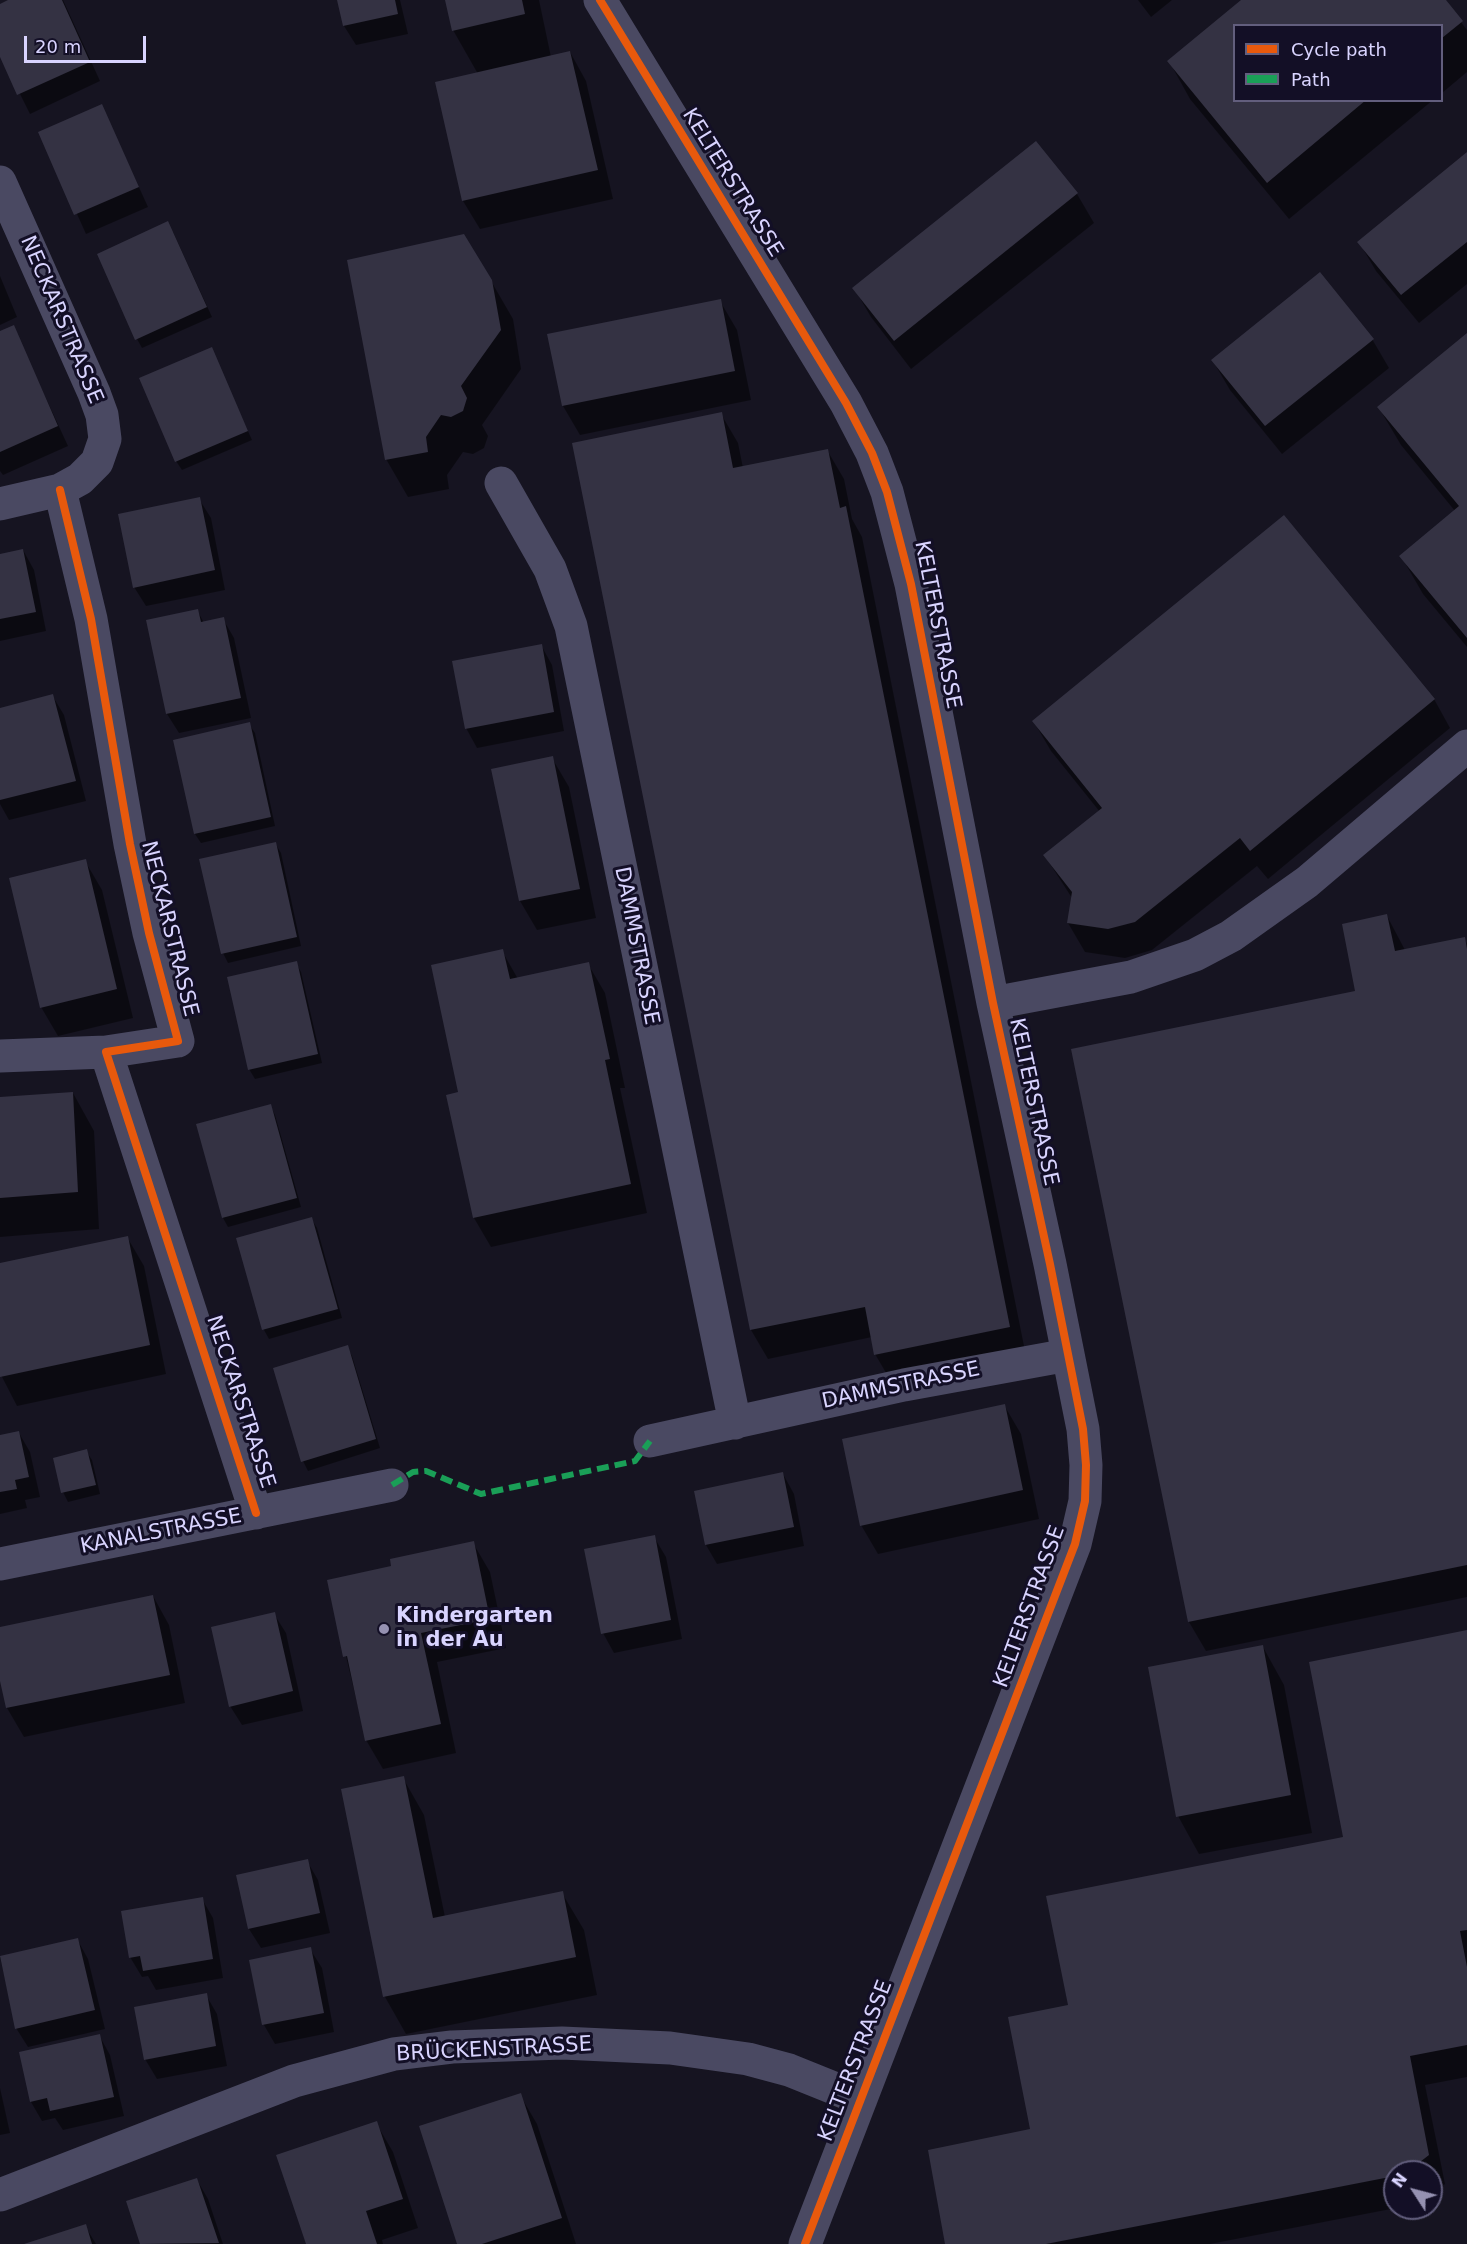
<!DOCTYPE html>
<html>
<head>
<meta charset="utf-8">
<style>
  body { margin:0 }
  #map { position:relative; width:1467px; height:2244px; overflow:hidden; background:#161421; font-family:"DejaVu Sans",sans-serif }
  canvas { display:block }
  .legend { position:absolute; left:1233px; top:24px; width:210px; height:78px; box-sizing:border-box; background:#130f26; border:2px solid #625e7d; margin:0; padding:8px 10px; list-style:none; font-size:18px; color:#d9d4ff }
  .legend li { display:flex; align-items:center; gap:12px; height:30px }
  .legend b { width:30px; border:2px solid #625e7d }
  .north { position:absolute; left:1383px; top:2160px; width:60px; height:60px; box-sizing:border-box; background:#130f26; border:2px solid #625e7d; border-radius:50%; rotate:306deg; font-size:16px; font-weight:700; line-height:24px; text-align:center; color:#d9d4ff }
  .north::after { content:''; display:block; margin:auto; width:21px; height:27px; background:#9591b1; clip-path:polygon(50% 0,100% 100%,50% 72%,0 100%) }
  .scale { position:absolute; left:24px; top:36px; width:122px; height:27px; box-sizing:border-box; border:3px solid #d9d4ff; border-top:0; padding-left:8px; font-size:18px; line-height:21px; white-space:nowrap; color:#d9d4ff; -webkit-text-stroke:4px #130f26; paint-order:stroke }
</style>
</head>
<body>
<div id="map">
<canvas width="1467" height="2244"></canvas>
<ul class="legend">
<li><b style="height:8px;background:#e8590c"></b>Cycle path</li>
<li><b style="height:8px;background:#1a9f57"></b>Path</li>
</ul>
<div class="north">N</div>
<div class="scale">20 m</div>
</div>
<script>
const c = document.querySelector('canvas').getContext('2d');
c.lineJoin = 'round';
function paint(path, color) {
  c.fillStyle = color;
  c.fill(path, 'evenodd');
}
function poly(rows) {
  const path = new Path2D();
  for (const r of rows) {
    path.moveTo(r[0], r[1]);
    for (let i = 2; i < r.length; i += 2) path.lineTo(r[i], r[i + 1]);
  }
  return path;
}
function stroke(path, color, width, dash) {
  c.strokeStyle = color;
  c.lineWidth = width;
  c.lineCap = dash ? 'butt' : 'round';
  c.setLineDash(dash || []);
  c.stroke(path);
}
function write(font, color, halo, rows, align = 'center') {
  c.font = font + ' "DejaVu Sans",sans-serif';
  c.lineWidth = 6;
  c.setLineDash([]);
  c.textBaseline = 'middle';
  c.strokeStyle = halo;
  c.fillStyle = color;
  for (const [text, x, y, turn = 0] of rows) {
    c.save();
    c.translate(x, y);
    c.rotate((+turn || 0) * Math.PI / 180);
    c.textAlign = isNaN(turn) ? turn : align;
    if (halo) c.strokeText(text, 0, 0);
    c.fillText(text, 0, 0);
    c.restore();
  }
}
const shadow = poly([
  [11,0,63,0,100,81,30,114,0,54,0,5],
  [339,0,400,0,408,34,356,45,344,26],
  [446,0,539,0,551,57,570,52,586,81,613,199,480,229,463,201,478,74,453,30],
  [1138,0,1172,0,1151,17],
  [1243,0,1444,0,1467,30,1467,72,1442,93,1442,26,1234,26,1234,100,1433,100,1289,219,1190,99,1169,61],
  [102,106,148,207,86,234,40,132],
  [1036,143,1077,194,1094,223,911,369,871,317,854,288],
  [1467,154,1467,284,1419,323,1376,271,1359,242],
  [173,232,212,317,142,348,137,339],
  [0,276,17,317,0,325],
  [491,281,513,319,521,369,482,425,488,436,484,448,473,454,463,452,447,475,449,489,408,497,386,459],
  [720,301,737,330,751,400,580,435,563,406],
  [13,327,68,446,3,475,0,471,0,332],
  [1467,335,1467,647,1423,594,1401,556,1455,511,1401,445,1379,408],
  [1372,339,1389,368,1282,454,1230,390,1213,361],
  [211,349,252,440,182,470,176,461],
  [721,414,738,443,743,468,827,450,844,479,852,519,862,537,1026,1356,892,1383,875,1354,872,1337,768,1359,751,1330,574,444],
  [199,499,211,518,225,590,146,606,134,587],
  [23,550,34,570,46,631,0,641,0,555],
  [197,610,204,623,223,619,234,638,251,718,179,733,167,714,148,621],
  [541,645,552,665,564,731,477,748,466,728],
  [52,695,64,715,86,801,9,820,0,804,0,709],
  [1434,699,1450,728,1268,879,1257,866,1152,950,1125,958,1085,952,1068,923,1072,898,1045,856,1100,812,1051,751,1034,722],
  [249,724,255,733,275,826,201,843,195,834],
  [552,758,569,787,596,918,537,930,520,901,492,770],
  [275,843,281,853,301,946,228,963,223,953],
  [85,861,102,890,133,1018,58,1036,41,1007],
  [1387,916,1405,950,1464,938,1467,944,1467,1597,1206,1651,1189,1622,1357,992],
  [502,951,518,979,588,964,605,993,625,1088,620,1088,647,1213,491,1247,474,1218,448,1096,460,1093],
  [296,963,301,972,322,1063,255,1079,249,1069],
  [73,1093,94,1131,99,1229,0,1237,0,1098],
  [270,1105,275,1115,301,1207,228,1227,223,1218,198,1125],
  [311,1218,317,1228,342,1318,269,1339,264,1330,238,1239],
  [127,1237,144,1266,166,1374,17,1406,0,1373,0,1264],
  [347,1347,352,1356,380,1448,308,1471,303,1461,275,1369],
  [1004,1405,1021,1434,1039,1519,878,1554,861,1525],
  [19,1433,30,1452,40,1497,25,1500,27,1508,0,1514,0,1437],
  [86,1451,92,1460,100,1494,68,1502,63,1492],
  [783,1474,794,1494,804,1546,717,1564,706,1545],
  [654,1537,666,1557,682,1639,614,1653,603,1633],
  [473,1543,490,1572,506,1648,437,1662,456,1753,383,1769,366,1740,328,1581,393,1567],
  [153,1596,169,1625,185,1703,24,1737,7,1708,0,1673,0,1628],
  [274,1614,286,1633,303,1711,242,1725,230,1706],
  [1467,1632,1467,2077,1425,2085,1445,2184,1431,2195,1431,2172,1395,2172,1396,2208,1210,2244,947,2244,1032,2131,1069,2007,1345,1838],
  [1263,1647,1284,1685,1312,1833,1199,1854,1178,1816],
  [403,1778,424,1815,445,1917,562,1893,584,1930,597,1995,406,2034,385,1997],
  [307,1861,318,1880,330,1933,261,1948,249,1929,238,1876],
  [202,1899,213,1918,223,1978,156,1990,148,1976,142,1977,130,1957],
  [77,1939,88,1959,105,2029,28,2047,16,2028,0,1957],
  [310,1949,322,1968,334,2032,275,2044,264,2025,251,1961],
  [206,1995,217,2014,227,2066,157,2079,145,2059],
  [99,2035,110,2055,124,2116,63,2130,55,2118,42,2121,31,2102,20,2053],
  [0,2088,10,2133,0,2135],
  [520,2095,537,2124,576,2244,459,2244],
  [376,2123,393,2152,418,2228,382,2240,383,2244,307,2244],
  [197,2180,208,2199,223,2244,142,2244,128,2202],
  [85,2226,96,2244,27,2244]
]);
const building = poly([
  [8,0,62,0,90,62,17,95,0,57,0,4],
  [337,0,395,0,398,14,343,26],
  [445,0,522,0,525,14,452,31],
  [1241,0,1446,0,1463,21,1442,38,1442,26,1234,26,1234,100,1366,100,1267,183,1167,61],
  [570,51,598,170,462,201,435,82],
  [102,104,139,187,74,215,38,132],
  [1036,141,1078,193,894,341,852,288],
  [1467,152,1467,242,1401,295,1357,242],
  [168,221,207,307,135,340,97,254],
  [464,234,492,280,501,330,461,386,467,398,463,411,451,417,441,415,426,437,428,452,385,460,347,260],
  [1320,272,1374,339,1265,426,1211,360],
  [721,299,735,371,562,406,547,334],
  [14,325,58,426,0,452,0,331],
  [1467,333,1467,638,1399,556,1459,506,1377,407],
  [212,347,248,431,175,462,139,378],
  [722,412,733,468,828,449,840,508,846,506,1010,1327,874,1355,865,1307,750,1330,572,443],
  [200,497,215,570,133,588,118,514],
  [1284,515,1435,699,1250,851,1240,838,1135,922,1108,929,1067,923,1072,892,1043,855,1102,808,1032,721],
  [23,549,36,612,0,619,0,554],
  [198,609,201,622,224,617,241,698,166,714,146,620],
  [542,644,554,712,465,729,452,661],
  [53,694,76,781,0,800,0,708],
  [250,722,271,817,194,834,173,740],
  [553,756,580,889,519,901,491,769],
  [276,842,297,937,221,954,199,859],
  [86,859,117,989,40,1008,9,878],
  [1387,914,1395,951,1465,937,1467,949,1467,1565,1188,1622,1071,1049,1355,991,1342,924],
  [503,949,510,979,589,962,610,1059,605,1060,631,1184,473,1218,446,1095,458,1092,431,965],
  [297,961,318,1054,248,1070,227,977],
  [73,1092,78,1192,0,1198,0,1097],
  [271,1104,297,1198,222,1218,196,1124],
  [312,1217,338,1309,262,1330,236,1238],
  [128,1236,150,1345,0,1377,0,1263],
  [348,1345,376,1439,301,1462,273,1368],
  [1005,1404,1023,1490,860,1526,842,1439],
  [19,1431,29,1477,15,1480,17,1489,0,1492,0,1435],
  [87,1449,96,1485,61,1493,53,1458],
  [783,1472,794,1527,705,1545,694,1491],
  [655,1535,671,1620,601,1634,584,1549],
  [474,1541,490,1619,421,1633,441,1724,365,1741,347,1656,343,1657,327,1580,391,1566,390,1559],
  [153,1595,170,1675,6,1708,0,1681,0,1627],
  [275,1612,293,1691,229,1707,211,1627],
  [1467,1630,1467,1930,1460,1931,1467,1967,1467,2045,1410,2056,1429,2155,1407,2172,1395,2172,1395,2176,1046,2244,945,2244,928,2150,1030,2129,1008,2017,1068,2005,1046,1896,1343,1837,1309,1662],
  [1263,1645,1291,1795,1176,1817,1148,1667],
  [404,1776,433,1918,563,1891,576,1957,383,1997,341,1789],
  [308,1859,320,1913,248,1929,236,1875],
  [203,1897,213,1959,143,1971,140,1956,129,1958,121,1911],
  [78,1938,95,2010,15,2029,0,1956],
  [311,1947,324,2013,262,2025,249,1960],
  [207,1993,216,2046,144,2060,134,2007],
  [100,2034,114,2097,50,2111,47,2098,30,2102,19,2052],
  [521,2093,562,2218,482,2244,457,2244,419,2126],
  [377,2121,403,2199,366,2211,377,2244,306,2244,276,2155],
  [197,2178,219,2243,140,2244,126,2201],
  [86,2224,92,2244,24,2244]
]);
const minor = poly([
  [600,0,846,403,872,453,887,492,911,584,993,1003,1050,1264,1083,1429,1086,1465,1085,1501,1075,1544,805,2244],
  [0,182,94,393,102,415,105,439,97,462,80,479,60,490,0,504],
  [501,483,550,569,571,626,735,1423],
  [60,490,91,619,130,844,149,933,178,1041,106,1052,256,1513],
  [993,1003,1131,977,1195,955,1231,936,1307,882,1467,746],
  [0,1056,106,1052],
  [650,1441,904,1385,1068,1355],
  [0,1564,392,1485],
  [0,2195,294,2081,394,2054,452,2047,562,2043,670,2048,748,2059,789,2070,861,2099]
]);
const quiet = poly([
  [392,1485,413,1472,426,1471,481,1494,635,1461,650,1441]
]);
const cycleway = poly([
  [600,0,846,403,872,453,887,492,911,584,993,1003,1050,1264,1083,1429,1086,1465,1085,1501,1075,1544,805,2244],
  [60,490,91,619,130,844,149,933,178,1041,106,1052,256,1513]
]);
const markers = [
  [384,1629,6,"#9591b1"]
];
const streetNames = [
  ["KELTERSTRASSE",732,183,58],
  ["NECKARSTRASSE",61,320,67],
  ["KELTERSTRASSE",937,625,79],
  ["NECKARSTRASSE",169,929,76],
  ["DAMMSTRASSE",636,946,79],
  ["KELTERSTRASSE",1033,1102,78],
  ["DAMMSTRASSE",901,1386,-12],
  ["NECKARSTRASSE",240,1402,72],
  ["KANALSTRASSE",161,1532,-11],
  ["KELTERSTRASSE",1030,1607,-70],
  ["BRÜCKENSTRASSE",494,2050,-3],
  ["KELTERSTRASSE",856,2061,-69]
];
const poiNames = [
  ["Kindergarten",396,1617],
  ["in der Au",396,1641]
];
paint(shadow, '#0007');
paint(building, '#343243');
stroke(minor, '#4a4962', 33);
stroke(quiet, '#1a9f57', 6, [12, 6]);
stroke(cycleway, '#e8590c', 8);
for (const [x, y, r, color] of markers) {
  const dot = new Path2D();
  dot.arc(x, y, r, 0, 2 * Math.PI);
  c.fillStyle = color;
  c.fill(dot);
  stroke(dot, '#130f26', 2);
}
write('21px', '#d9d4ff', '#130f26', streetNames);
write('bold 21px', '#d9d4ff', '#130f26', poiNames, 'left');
</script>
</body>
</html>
